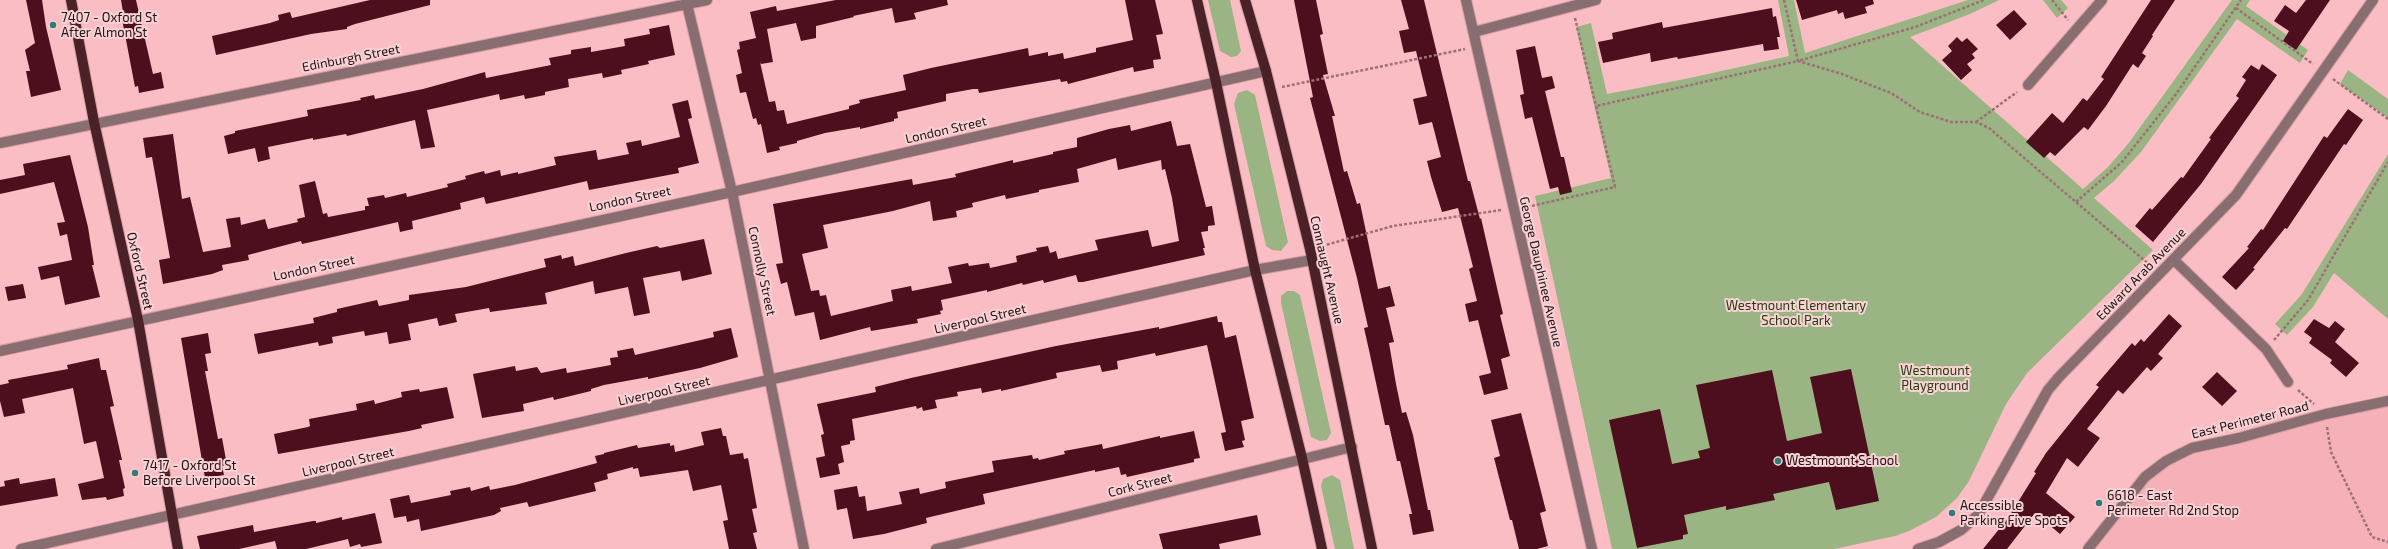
<!DOCTYPE html>
<html>
<head>
<meta charset="utf-8">
<style>
  body { margin:0 }
  canvas { display:block; background:#fbbdc4 }
</style>
</head>
<body>
<canvas width="2388" height="549"></canvas>
<script>
const c = document.querySelector('canvas').getContext('2d');
c.lineJoin = 'round';
function paint(path, color) {
  c.fillStyle = color;
  c.fill(path, 'evenodd');
}
function poly(rows) {
  const path = new Path2D();
  for (const r of rows) {
    path.moveTo(r[0], r[1]);
    for (let i = 2; i < r.length; i += 2) path.lineTo(r[i], r[i + 1]);
  }
  return path;
}
function stroke(path, color, width, dash) {
  c.strokeStyle = color;
  c.lineWidth = width;
  c.lineCap = dash ? 'butt' : 'round';
  c.setLineDash(dash || []);
  c.stroke(path);
}
function write(font, color, halo, rows, align = 'center') {
  c.font = font + ' "Exo 2",sans-serif';
  c.lineWidth = 4;
  c.setLineDash([]);
  c.textBaseline = 'middle';
  c.strokeStyle = halo;
  c.fillStyle = color;
  for (const [text, x, y, turn = 0] of rows) {
    c.save();
    c.translate(x, y);
    c.rotate((+turn || 0) * Math.PI / 180);
    c.textAlign = isNaN(turn) ? turn : align;
    if (halo) c.strokeText(text, 0, 0);
    c.fillText(text, 0, 0);
    c.restore();
  }
}
const built = poly([
  [2388,401,2388,549,2088,549,2145,477,2192,448]
]);
const green = poly([
  [1208,0,1230,0,1241,51,1237,56,1231,57,1220,51],
  [1778,0,1794,0,1805,53,1968,0,1999,0,1970,14,1910,37,2083,189,2107,168,2128,144,2232,0,2250,0,2246,6,2308,50,2300,63,2237,19,2141,152,2114,181,2094,198,2153,250,2027,373,2006,404,1969,481,1957,498,1936,517,1909,531,1895,536,1834,549,1612,549,1535,196,1611,178,1576,27,1591,23,1607,94,1690,78,1789,56],
  [2043,0,2061,0,2068,8,2057,18],
  [2348,70,2388,99,2388,118,2340,84],
  [1247,90,1255,95,1288,242,1281,251,1272,250,1266,246,1234,104,1238,93],
  [2388,154,2388,319,2334,273,2313,307,2287,335,2275,324,2302,294],
  [1287,291,1294,291,1300,295,1331,433,1327,440,1320,441,1311,437,1281,303,1281,296],
  [1332,475,1340,480,1354,549,1335,549,1321,486,1323,479]
]);
const building = poly([
  [26,0,42,0,46,27,61,90,31,97,26,71,30,71,25,50,35,43],
  [121,0,136,0,153,74,161,72,164,88,139,93,138,86,135,87,122,19,124,18],
  [370,0,430,0,430,5,355,24,347,27,347,29,311,34,216,55,212,36,270,23,279,20,278,15,290,12,292,18],
  [836,0,947,0,948,5,914,13,916,19,895,23,892,8,853,16,854,17,816,26,816,38,801,41,796,23,767,29,773,62,761,64,760,62,769,102,775,101,777,111,784,110,787,124,849,109,849,106,860,103,859,100,906,90,903,75,931,68,1028,48,1029,56,1048,52,1048,56,1063,53,1064,59,1096,52,1096,48,1133,40,1125,0,1155,0,1163,34,1156,35,1161,59,1153,60,1154,68,1134,72,1133,67,1068,84,1067,81,1061,82,1060,79,979,93,978,89,973,89,946,94,946,101,897,112,898,118,894,119,894,121,860,129,860,127,825,133,797,141,797,143,779,147,780,150,767,153,761,124,758,125,756,118,753,119,746,92,740,93,736,75,742,73,737,50,740,49,739,42,756,38,750,12,776,6,777,11],
  [1294,0,1316,0,1323,34,1320,35,1328,74,1323,75,1335,116,1332,116,1344,172,1347,171,1357,204,1360,203,1378,289,1390,286,1395,306,1386,308,1394,342,1389,343,1396,384,1402,413,1406,412,1413,435,1428,510,1430,510,1434,531,1413,535,1409,514,1412,514,1400,461,1397,461,1389,425,1385,425,1369,350,1364,328,1368,327,1357,278,1310,98,1313,97],
  [1401,0,1424,0,1468,181,1470,181,1480,219,1481,218,1503,314,1500,315,1510,356,1501,359,1508,389,1484,395,1479,376,1491,373,1478,320,1469,322,1465,304,1477,301,1469,269,1473,267,1458,208,1442,212,1431,177,1427,161,1441,157,1432,122,1419,125,1413,99,1427,96,1416,51,1404,53,1399,31,1409,29],
  [1796,0,1873,0,1874,4,1865,7,1867,13,1845,19,1843,12,1838,14,1837,10,1802,20],
  [2151,0,2175,0,2152,35,2153,36,2142,53,2146,56,2138,68,2133,64,2106,106,2088,130,2084,127,2055,156,2050,152,2044,158,2026,142,2052,113,2063,123,2083,98,2087,101,2104,79,2101,77],
  [2306,0,2330,0,2296,50,2283,41,2289,31,2274,21,2285,5,2296,13],
  [1772,8,1773,17,1776,16,1780,37,1777,37,1779,49,1764,51,1763,44,1678,59,1677,57,1651,62,1650,53,1603,63,1598,42,1613,39,1612,33,1662,22,1663,28],
  [2014,10,2027,24,2010,40,1996,25],
  [669,25,675,55,648,61,649,64,621,70,622,74,603,78,602,73,568,79,569,87,545,92,545,95,525,99,524,95,500,100,499,94,427,110,435,147,421,149,415,120,347,136,346,134,313,140,313,138,268,147,270,159,258,162,255,148,228,154,224,136,235,133,235,131,308,116,307,110,361,100,360,98,374,95,375,99,423,89,485,72,486,78,551,65,549,58,571,54,571,50,591,47,591,52,625,46,624,39,650,34,649,29],
  [1957,37,1962,42,1967,38,1978,49,1972,54,1975,58,1967,64,1972,70,1961,80,1942,60,1952,51,1948,46],
  [1535,46,1542,78,1552,76,1555,88,1545,91,1561,157,1564,157,1572,192,1560,195,1558,187,1550,189,1532,117,1525,119,1520,95,1524,94,1516,50],
  [2262,64,2277,75,2201,184,2153,242,2135,226,2150,208,2152,210,2181,177,2183,178,2211,139,2209,138,2239,98,2236,96,2246,80,2242,77,2251,65,2259,70],
  [688,100,692,118,688,119,699,163,678,168,679,173,589,190,587,181,486,204,484,197,460,203,461,209,412,221,413,229,400,232,398,222,320,240,302,244,301,241,248,255,249,260,222,265,223,270,212,274,163,284,159,260,170,258,152,157,146,158,143,138,173,134,182,199,190,197,203,252,231,247,226,219,240,217,241,225,265,219,268,229,298,222,297,219,305,217,299,185,315,181,323,214,327,213,328,217,365,210,365,206,369,206,367,198,384,195,385,198,406,193,407,197,448,187,447,184,466,179,465,176,484,171,485,174,500,170,501,176,518,172,518,174,556,165,554,157,596,150,598,160,629,154,626,143,641,140,642,146,680,137,672,104],
  [2348,109,2363,120,2346,145,2344,144,2287,229,2285,228,2253,268,2255,269,2236,290,2222,277,2249,248,2247,247,2261,229,2263,230,2324,136,2327,138],
  [1171,121,1177,146,1190,144,1206,207,1212,206,1215,225,1208,226,1208,231,1201,232,1205,248,1203,248,1205,255,1083,282,1078,282,1076,275,1044,283,1043,280,1023,285,1022,283,987,292,987,290,941,300,943,310,940,311,941,314,917,319,918,323,871,331,870,327,820,340,814,312,795,316,787,282,781,284,776,264,783,263,773,204,912,179,913,185,956,177,955,174,1013,160,1013,163,1053,154,1053,152,1077,147,1077,138,1109,129,1130,125,1131,131],
  [1116,158,1118,170,1161,160,1162,170,1165,169,1172,198,1179,241,1152,247,1148,230,1095,240,1098,250,1058,259,1056,251,1050,253,1048,246,1036,248,1037,251,1016,256,1017,262,990,268,989,263,969,266,968,263,948,267,952,283,912,291,911,286,891,290,893,301,831,316,826,295,820,296,819,290,811,291,802,254,828,248,823,225,893,211,930,201,933,221,957,217,956,211,973,207,972,203,1005,195,1006,199,1039,192,1039,190,1079,182,1077,169],
  [70,155,88,227,94,265,92,265,100,297,65,305,59,276,41,280,38,267,72,260,67,234,60,236,57,223,65,222,54,182,0,194,0,180,25,175,23,164],
  [704,239,712,274,682,281,680,271,643,278,650,313,634,316,628,287,595,294,593,281,545,293,547,304,490,312,489,308,455,314,457,322,439,326,437,318,408,324,411,340,389,344,387,332,365,336,364,331,332,337,333,343,319,346,318,342,258,354,254,334,314,323,313,318,337,312,337,309,377,300,379,306,409,300,409,295,466,287,546,267,544,259,561,255,562,259,573,256,575,266,626,253,657,246,660,248],
  [23,284,26,298,8,301,5,287],
  [2169,314,2182,326,2158,354,2163,358,2151,371,2147,367,2123,394,2118,390,2087,429,2100,438,2078,467,2067,458,2046,493,2075,517,2060,534,2035,513,2007,549,1983,549,2008,518,2036,473,2034,472,2046,453,2099,387,2096,385,2132,343,2135,346,2141,339,2144,342],
  [1217,316,1218,322,1222,322,1225,338,1236,335,1254,418,1241,421,1245,440,1242,441,1244,447,1225,451,1221,433,1226,432,1207,345,1156,356,1155,353,1117,361,1118,369,1102,372,1100,365,1056,373,1057,378,1001,391,1001,389,982,393,981,388,957,392,958,396,935,400,937,408,923,411,922,407,917,409,916,406,852,419,855,440,850,441,850,444,841,446,844,462,838,464,840,474,820,478,816,458,825,456,821,435,824,434,817,404,876,392,875,387,911,378,1056,346,1159,327,1159,329],
  [2314,319,2329,328,2335,321,2345,329,2335,342,2359,363,2346,377,2330,363,2332,360,2309,343,2312,338,2304,332],
  [731,328,738,357,700,368,648,379,648,377,604,385,591,389,591,391,554,400,553,397,523,404,524,411,482,418,473,374,515,366,516,371,537,367,541,373,566,368,567,373,611,365,610,358,618,357,617,351,633,348,635,355,714,337,713,332],
  [208,333,211,353,205,354,208,371,205,371,218,439,222,438,227,465,222,466,224,475,205,478,181,338],
  [99,358,101,370,106,370,114,406,110,407,122,460,119,460,125,488,123,489,124,496,107,500,106,497,82,500,78,484,104,478,96,441,84,444,73,388,22,399,25,413,4,417,0,401,0,385,9,383,8,380,68,369,67,365],
  [1851,369,1879,501,1836,510,1829,482,1773,494,1775,500,1726,510,1726,506,1684,515,1688,534,1683,535,1683,539,1637,548,1609,420,1660,409,1672,464,1700,458,1698,451,1710,448,1696,385,1772,370,1787,441,1822,433,1810,377],
  [2217,372,2237,391,2222,406,2202,387],
  [447,387,454,418,421,425,422,428,409,431,278,454,274,434,308,427,310,426,309,419,357,410,356,404,374,400,375,404,402,397,401,392,419,389,420,392],
  [1521,413,1546,511,1540,513,1548,546,1537,549,1519,549,1512,520,1510,520,1494,458,1500,456,1491,420],
  [721,428,723,436,726,436,730,455,743,453,744,459,748,458,757,508,752,509,757,532,753,533,757,549,729,549,723,521,728,520,721,485,693,491,688,470,640,477,638,468,633,469,633,467,607,474,608,479,594,483,596,491,529,507,527,502,500,508,501,511,494,515,421,531,419,519,407,522,406,516,394,518,390,499,409,495,411,503,451,495,450,491,470,487,471,491,489,486,490,490,515,485,597,463,595,456,604,454,604,453,637,445,638,448,670,443,670,446,674,445,675,452,704,445,701,432],
  [1194,431,1200,458,1194,459,1194,462,1127,477,1126,474,1121,475,1119,467,1095,472,1095,470,983,494,985,504,926,518,927,523,884,534,853,539,847,508,837,510,834,490,857,486,859,497,865,496,867,511,902,504,899,492,919,488,920,494,946,488,945,482,994,472,992,461,1032,455,1033,459,1038,458,1039,460,1065,454,1064,451,1102,444,1103,449,1160,436,1160,438],
  [19,478,20,484,55,478,58,496,0,506,0,487,5,486,4,481],
  [375,513,382,543,361,547,360,544,350,547,348,539,306,549,277,549,275,541,239,549,200,549,197,536,253,525,254,532,313,521,316,521,316,523,342,517,342,520],
  [1257,515,1261,535,1219,544,1220,549,1163,549,1159,534]
]);
const path = poly([
  [1784,0,1798,61,1915,27,1984,0],
  [2052,0,2068,20],
  [2236,8,2313,64],
  [1575,18,1596,106],
  [2333,79,2388,119],
  [1282,87,1465,49],
  [1976,122,2017,92],
  [2076,202,2122,162,2176,94,2241,0],
  [1527,207,1615,187,1596,106,1798,61,1842,74,1891,93,1920,112,1951,122,1976,122,1989,128,2151,266],
  [1322,246,1393,226,1501,210],
  [2274,340,2308,300,2388,162],
  [2298,390,2314,404],
  [2327,427,2331,452,2372,537,2388,542]
]);
const minor = poly([
  [686,0,732,192,804,549],
  [1466,0,1592,549],
  [1474,32,1596,0],
  [2028,85,2102,0],
  [0,143,707,0],
  [2174,260,2266,349,2288,382],
  [0,351,732,192,1266,71],
  [21,549,1255,270,1312,260],
  [936,549,1352,447],
  [1918,549,1939,542,1961,530,1978,515,2048,390,2059,377,2236,195,2373,0],
  [2088,549,2145,477,2166,461,2192,448,2239,438,2326,414,2388,401]
]);
const major = poly([
  [71,0,94,122,138,320,178,549],
  [1197,0,1216,82,1255,270,1302,458,1322,549],
  [1245,0,1266,71,1310,249,1372,549]
]);
const markers = [
  [53,25,4,"#337b78"],
  [1778,461,4,"#337b78"],
  [135,473,4,"#337b78"],
  [2099,503,4,"#337b78"],
  [1952,513,4,"#337b78"]
];
const poiNames = [
  ["7407 - Oxford St",61,18],
  ["After Almon St",61,33],
  ["Westmount School",1786,461],
  ["7417 - Oxford St",143,466],
  ["Before Liverpool St",143,481],
  ["6618 - East",2107,496],
  ["Perimeter Rd 2nd Stop",2107,511],
  ["Accessible",1960,506],
  ["Parking Five Spots",1960,521]
];
const streetNames = [
  ["Edinburgh Street",351,58,-11],
  ["London Street",946,130,-13],
  ["London Street",630,199,-12],
  ["London Street",314,268,-12],
  ["Connaught Avenue",1327,270,77],
  ["Oxford Street",140,271,77],
  ["Connolly Street",762,271,78],
  ["George Dauphinee Avenue",1541,272,77],
  ["Edward Arab Avenue",2141,274,-46],
  ["Liverpool Street",980,319,-13],
  ["Liverpool Street",664,391,-13],
  ["East Perimeter Road",2250,420,-14],
  ["Liverpool Street",348,462,-13],
  ["Cork Street",1140,485,-14]
];
const parkNames = [
  ["Westmount Elementary",1796,306],
  ["School Park",1796,321],
  ["Westmount",1935,371],
  ["Playground",1935,386]
];
paint(built, '#f6b0b8');
paint(green, '#9ab583');
paint(building, '#4d0e1e');
stroke(minor, '#d49ea4', 12);
stroke(major, '#d49ea4', 12);
stroke(path, '#9c7075', 2.5, [3, 2]);
stroke(minor, '#886e71', 10);
stroke(major, '#492127', 10);
for (const [x, y, r, color] of markers) {
  const dot = new Path2D();
  dot.arc(x, y, r, 0, 2 * Math.PI);
  c.fillStyle = color;
  c.fill(dot);
  stroke(dot, '#f8d2d5', 1.5);
}
write('13px', '#251013', '#f8d2d5', poiNames, 'left');
write('13px', '#251013', '#f8d2d5', streetNames);
write('13px', '#263c0e', '#f8d2d5', parkNames);
</script>
</body>
</html>
